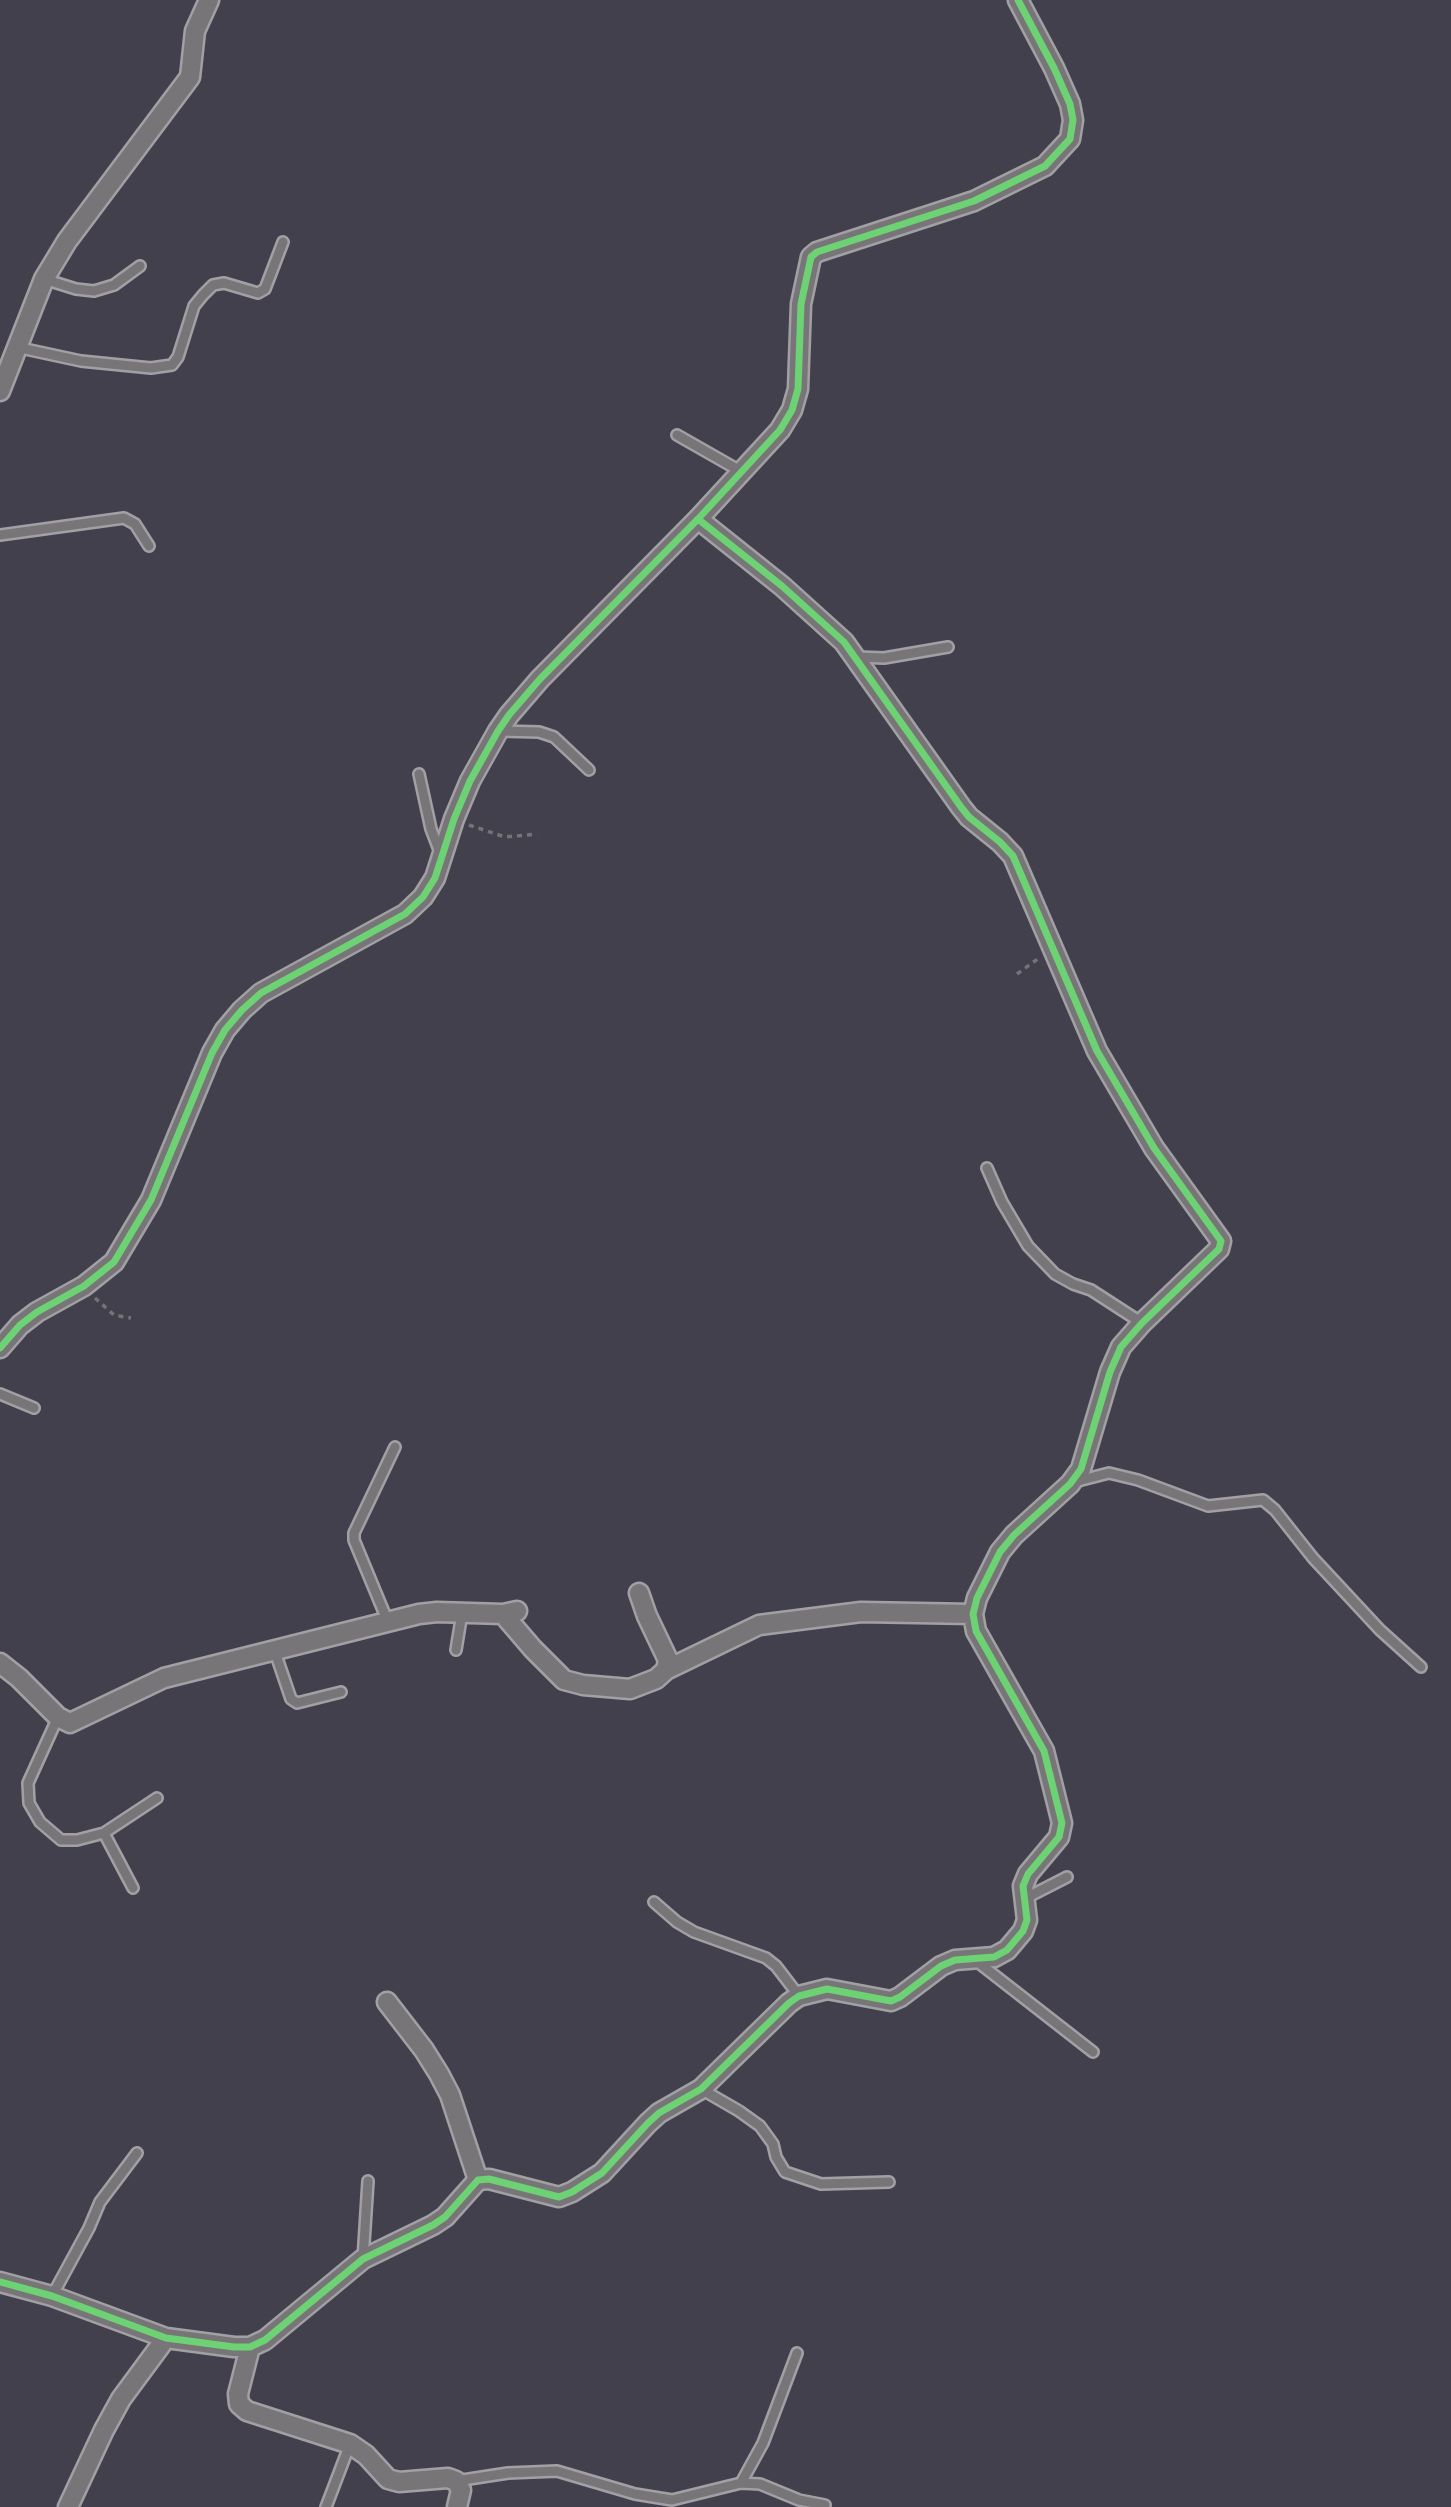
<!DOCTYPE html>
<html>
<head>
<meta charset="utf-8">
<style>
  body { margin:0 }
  canvas { display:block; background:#42404c }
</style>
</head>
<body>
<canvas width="1451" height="2507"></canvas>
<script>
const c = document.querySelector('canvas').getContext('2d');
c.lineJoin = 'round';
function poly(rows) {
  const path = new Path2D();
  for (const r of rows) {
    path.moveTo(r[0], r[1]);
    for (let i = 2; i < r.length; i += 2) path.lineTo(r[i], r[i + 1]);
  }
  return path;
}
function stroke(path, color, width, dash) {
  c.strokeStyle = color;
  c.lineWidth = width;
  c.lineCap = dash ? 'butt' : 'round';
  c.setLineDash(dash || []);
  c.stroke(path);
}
const path = poly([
  [469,825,505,837,537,834],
  [1017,974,1039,958],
  [95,1298,114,1315,131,1318]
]);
const lane = poly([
  [44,279,76,289,94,291,114,285,140,266],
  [16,347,81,361,151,368,172,365,178,357,194,306,203,295,213,285,224,283,258,293,265,289,283,242],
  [677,435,742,472],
  [0,535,124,518,135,524,149,546],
  [857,657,884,658,948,647],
  [500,731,539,732,554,737,589,770],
  [419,774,431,829,441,855],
  [987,1168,1002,1202,1028,1246,1055,1274,1073,1284,1091,1290,1142,1323],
  [0,1394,34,1408],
  [1074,1482,1109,1473,1138,1480,1208,1506,1263,1500,1275,1510,1313,1558,1380,1630,1421,1667],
  [388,1622,354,1540,354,1533,395,1447],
  [456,1650,462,1613],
  [275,1652,291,1699,297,1703,341,1692],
  [58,1717,28,1783,29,1803,40,1822,61,1840,77,1840,104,1833,157,1798],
  [104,1833,133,1888],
  [1026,1898,1067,1877],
  [654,1902,677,1922,694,1932,766,1958,776,1966,799,1996],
  [975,1960,1093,2052],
  [701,2089,739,2111,760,2126,773,2144,776,2157,785,2172,821,2184,889,2182],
  [363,2259,368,2181],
  [52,2296,89,2228,100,2202,137,2153],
  [456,2481,508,2473,557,2471,635,2494,672,2500,741,2483,760,2484,799,2500,825,2505],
  [741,2483,763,2443,797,2353],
  [326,2507,350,2444]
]);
const street = poly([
  [0,391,44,279,67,241,190,77,195,31,209,0],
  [0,1348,20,1325,37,1312,84,1286,114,1262,151,1200,212,1053,225,1030,242,1010,261,993,405,914,423,897,435,878,454,819,470,781,498,731,509,715,540,679,698,519,780,430,792,410,798,389,801,304,811,257,817,252,974,201,1045,166,1070,139,1073,120,1070,104,1054,68,1018,0],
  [503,1614,533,1649,564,1680,583,1685,630,1689,656,1679,666,1670,668,1660,647,1616,639,1593],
  [0,1663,19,1678,58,1717,70,1723,164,1678,419,1614,437,1612,503,1614,517,1611],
  [666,1670,759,1625,861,1612,973,1614],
  [387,2002,424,2050,439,2074,450,2095,478,2180],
  [0,2282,52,2296,166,2338,234,2347,250,2347,265,2340,363,2259,433,2225,445,2217,478,2180,489,2179,559,2197,572,2192,602,2173,648,2123,659,2113,701,2089,789,2003,799,1996,827,1989,891,2001,900,1997,941,1966,955,1960,994,1957,1007,1950,1023,1931,1027,1920,1023,1886,1028,1874,1059,1837,1062,1823,1044,1751,976,1631,973,1614,977,1598,1000,1552,1014,1535,1070,1484,1081,1469,1110,1372,1121,1347,1142,1323,1219,1249,1221,1241,1154,1148,1097,1051,1013,856,1000,842,969,817,961,807,844,642,782,586,698,519],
  [250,2347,238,2394,239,2404,247,2411,350,2444,366,2455,388,2479,399,2482,448,2478,456,2481,461,2490,457,2507],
  [68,2507,104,2430,121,2399,166,2338]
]);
const cycleway = poly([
  [0,1348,20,1325,37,1312,84,1286,114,1262,151,1200,212,1053,225,1030,242,1010,261,993,405,914,423,897,435,878,454,819,470,781,498,731,509,715,540,679,698,519,780,430,792,410,798,389,801,304,811,257,817,252,974,201,1045,166,1070,139,1073,120,1070,104,1054,68,1018,0],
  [0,2282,52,2296,166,2338,234,2347,250,2347,265,2340,363,2259,433,2225,445,2217,478,2180,489,2179,559,2197,572,2192,602,2173,648,2123,659,2113,701,2089,789,2003,799,1996,827,1989,891,2001,900,1997,941,1966,955,1960,994,1957,1007,1950,1023,1931,1027,1920,1023,1886,1028,1874,1059,1837,1062,1823,1044,1751,976,1631,973,1614,977,1598,1000,1552,1014,1535,1070,1484,1081,1469,1110,1372,1121,1347,1142,1323,1219,1249,1221,1241,1154,1148,1097,1051,1013,856,1000,842,969,817,961,807,844,642,782,586,698,519]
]);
stroke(lane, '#a2a0a4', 14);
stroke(street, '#a2a0a4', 23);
stroke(path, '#757377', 3.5, [5, 5]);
stroke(lane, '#777577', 9);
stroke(street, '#777577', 18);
stroke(cycleway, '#6cd273', 7);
</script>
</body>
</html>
